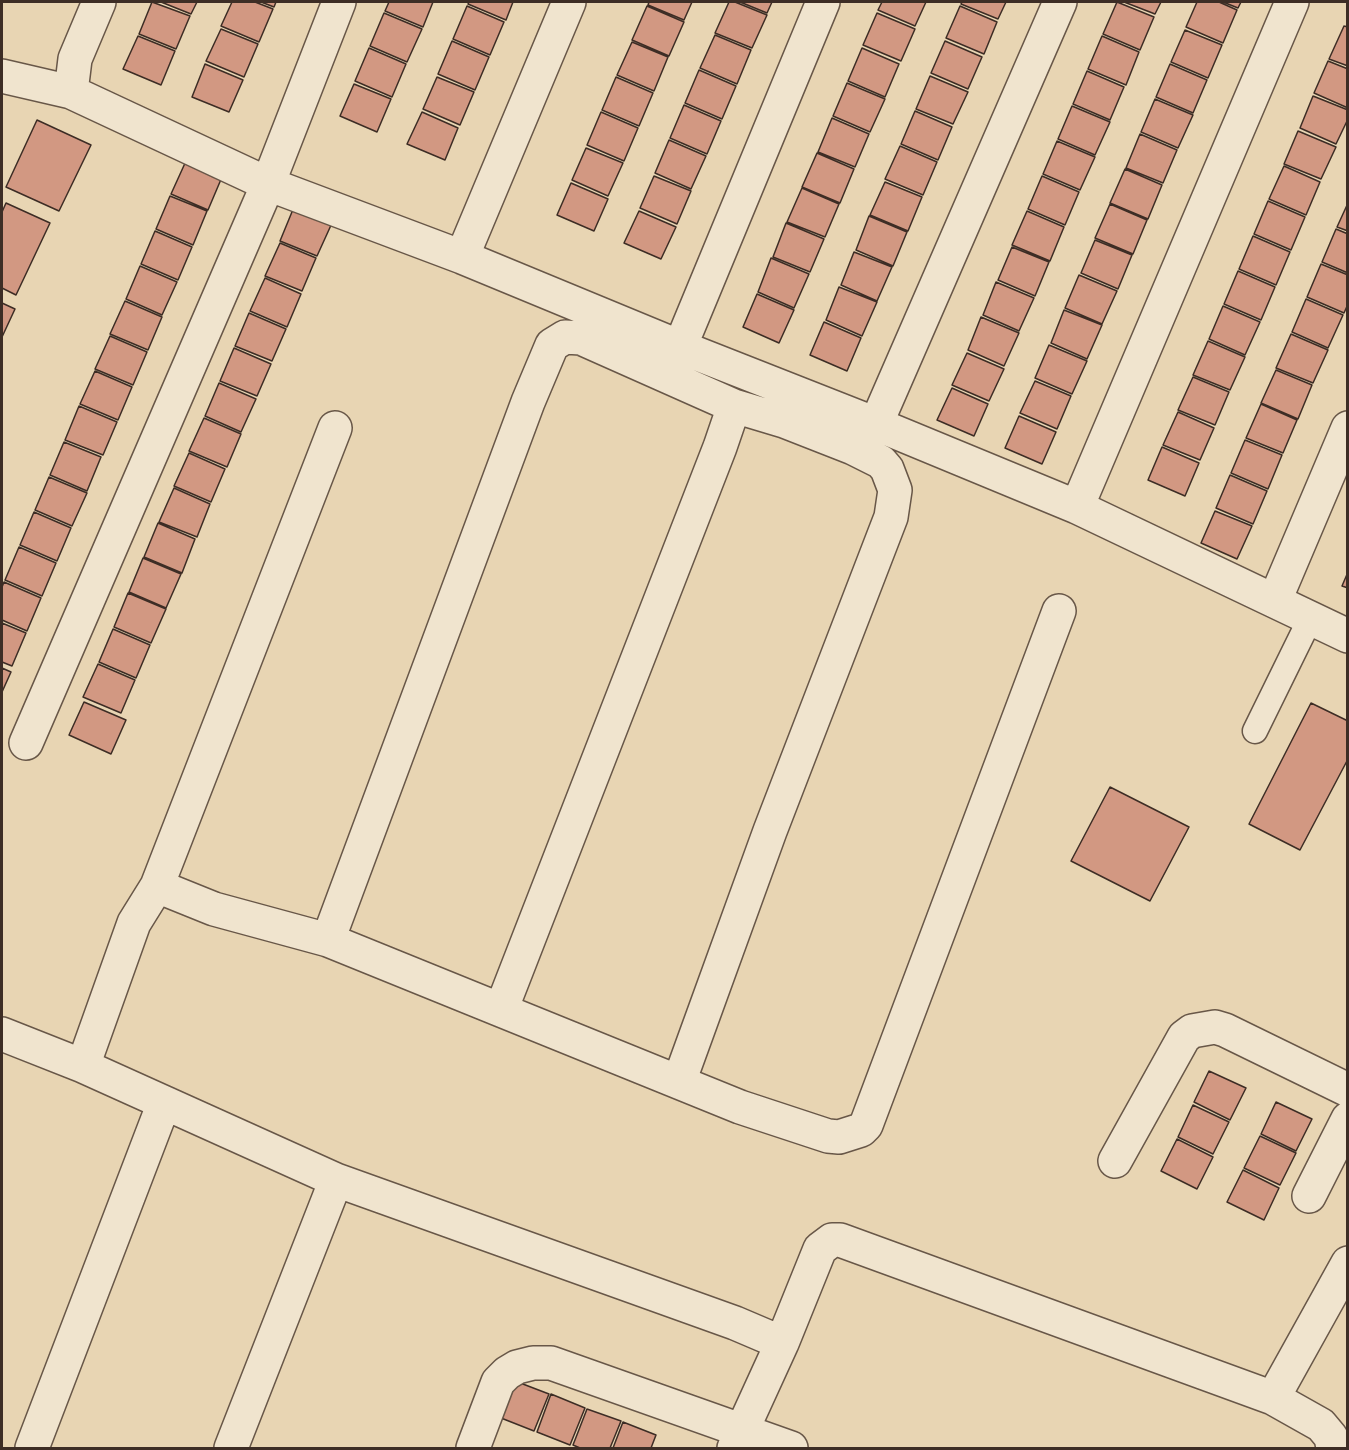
<!DOCTYPE html>
<html>
<head>
<meta charset="utf-8">
<style>
  body { margin:0 }
  #map { position:relative; width:1349px; height:1450px; overflow:hidden; background:#e8d5b3; font-family:"EB Garamond",serif }
  canvas { display:block }
  .frame { position:absolute; inset:0; border:3px solid #3d2d25; pointer-events:none }
</style>
</head>
<body>
<div id="map">
<canvas width="1349" height="1450"></canvas>
<div class="frame"></div>
</div>
<script>
const c = document.querySelector('canvas').getContext('2d');
c.lineJoin = 'round';
function paint(path, color) {
  c.fillStyle = color;
  c.fill(path, 'evenodd');
}
function poly(rows) {
  const path = new Path2D();
  for (const r of rows) {
    path.moveTo(r[0], r[1]);
    for (let i = 2; i < r.length; i += 2) path.lineTo(r[i], r[i + 1]);
  }
  return path;
}
function stroke(path, color, width, dash) {
  c.strokeStyle = color;
  c.lineWidth = width;
  c.lineCap = dash ? 'butt' : 'round';
  c.setLineDash(dash || []);
  c.stroke(path);
}
const building = poly([
  [152,2,190,16,176,49,139,34,152,2],
  [161,2,197,2,191,14,161,2],
  [232,2,255,2,273,9,259,42,221,26,232,2],
  [261,2,276,2,274,7,261,2],
  [389,2,433,2,423,27,385,11,389,2],
  [469,2,513,2,506,20,468,4,469,2],
  [649,2,692,2,684,20,648,5,649,2],
  [729,2,735,2,767,15,752,48,715,33,729,2],
  [740,2,772,2,767,13,740,2],
  [882,2,926,2,915,26,878,10,882,2],
  [962,2,1006,2,998,19,961,4,962,2],
  [1117,2,1154,17,1140,50,1103,34,1117,2],
  [1124,2,1161,2,1155,14,1124,2],
  [1197,2,1219,2,1237,10,1223,43,1186,27,1197,2],
  [1223,2,1241,2,1238,8,1223,2],
  [467,6,504,22,490,55,453,39,467,6],
  [647,6,684,22,669,56,632,40,647,6],
  [960,6,997,22,984,54,946,38,960,6],
  [384,13,422,29,407,62,370,46,384,13],
  [877,13,915,29,901,61,863,45,877,13],
  [1344,26,1348,27,1348,66,1329,59,1344,26],
  [221,29,258,44,244,77,206,61,221,29],
  [1185,30,1222,45,1208,78,1171,62,1185,30],
  [715,35,751,50,737,84,700,68,715,35],
  [138,36,175,51,161,85,123,69,138,36],
  [1102,36,1139,52,1126,85,1088,69,1102,36],
  [452,41,489,57,475,90,438,74,452,41],
  [945,41,982,57,968,89,931,73,945,41],
  [632,42,668,57,654,91,617,75,632,42],
  [369,48,406,64,392,97,355,81,369,48],
  [862,48,899,64,885,97,848,81,862,48],
  [1328,61,1348,69,1348,108,1314,93,1328,61],
  [205,64,243,80,229,112,192,97,205,64],
  [1170,64,1207,80,1193,113,1156,97,1170,64],
  [699,70,736,86,722,119,685,103,699,70],
  [1087,71,1124,87,1110,120,1073,104,1087,71],
  [930,76,968,92,953,124,916,109,930,76],
  [437,77,474,92,460,125,423,109,437,77],
  [616,77,653,93,639,126,602,110,616,77],
  [847,83,885,99,870,132,833,116,847,83],
  [354,84,391,99,377,132,340,116,354,84],
  [1313,96,1348,110,1348,119,1336,144,1300,128,1313,96],
  [1155,99,1193,115,1178,148,1141,132,1155,99],
  [684,105,721,121,707,154,670,138,684,105],
  [1072,106,1110,122,1095,155,1058,139,1072,106],
  [915,111,952,127,938,160,901,144,915,111],
  [422,112,458,128,445,160,407,144,422,112],
  [601,112,638,128,624,161,587,145,601,112],
  [832,118,869,134,855,167,818,152,832,118],
  [37,120,91,145,59,211,6,187,37,120],
  [1298,131,1336,147,1321,179,1284,164,1298,131],
  [1140,134,1177,150,1163,183,1126,168,1140,134],
  [669,140,706,156,691,189,655,173,669,140],
  [1057,141,1095,157,1080,190,1043,174,1057,141],
  [900,146,937,162,923,195,885,179,900,146],
  [586,148,623,163,608,196,572,180,586,148],
  [817,153,854,169,840,203,802,187,817,153],
  [186,161,222,177,208,210,171,194,186,161],
  [1284,166,1320,182,1306,215,1269,199,1284,166],
  [1125,169,1162,185,1148,219,1110,203,1125,169],
  [654,176,691,191,677,224,640,208,654,176],
  [1042,176,1079,192,1065,225,1028,209,1042,176],
  [885,182,922,197,908,231,870,215,885,182],
  [571,183,608,199,594,231,557,215,571,183],
  [802,188,839,204,825,237,787,222,802,188],
  [170,196,207,211,193,245,156,229,170,196],
  [1268,201,1305,217,1291,250,1254,234,1268,201],
  [6,203,50,223,16,295,2,288,2,212,6,203],
  [1348,203,1348,231,1337,227,1348,203],
  [1110,204,1147,220,1133,254,1095,238,1110,204],
  [294,207,332,223,317,256,280,241,294,207],
  [639,211,676,227,661,259,624,243,639,211],
  [1027,211,1064,227,1050,261,1012,245,1027,211],
  [869,216,907,232,893,266,856,250,869,216],
  [786,223,824,239,810,272,773,257,786,223],
  [1336,229,1348,234,1348,273,1322,262,1336,229],
  [155,231,192,247,178,280,141,264,155,231],
  [1253,236,1290,252,1276,285,1239,269,1253,236],
  [1095,240,1132,255,1118,289,1081,273,1095,240],
  [280,243,316,258,302,291,265,276,280,243],
  [1012,247,1049,262,1035,296,998,280,1012,247],
  [854,252,892,267,877,301,841,285,854,252],
  [771,258,809,274,794,308,758,292,771,258],
  [1321,264,1348,275,1348,304,1344,313,1307,297,1321,264],
  [140,266,177,282,162,315,126,299,140,266],
  [1238,271,1275,287,1261,320,1224,304,1238,271],
  [1079,275,1117,291,1102,324,1065,308,1079,275],
  [265,278,301,294,287,327,250,311,265,278],
  [996,282,1034,298,1019,331,983,315,996,282],
  [839,287,877,302,862,336,826,320,839,287],
  [757,294,794,310,779,343,743,327,757,294],
  [1306,299,1343,315,1328,348,1292,332,1306,299],
  [125,301,162,317,148,350,110,334,125,301],
  [2,303,15,309,2,337,2,303],
  [1223,306,1260,322,1245,355,1209,339,1223,306],
  [1064,310,1102,325,1087,359,1051,343,1064,310],
  [249,313,286,329,272,361,235,346,249,313],
  [981,317,1019,333,1004,366,968,350,981,317],
  [824,322,861,338,847,371,810,355,824,322],
  [1291,334,1328,350,1313,383,1276,368,1291,334],
  [110,336,147,352,133,385,95,369,110,336],
  [1208,341,1245,357,1230,390,1193,375,1208,341],
  [1049,345,1087,361,1072,394,1035,378,1049,345],
  [234,348,271,364,257,396,220,381,234,348],
  [967,353,1004,369,989,401,952,385,967,353],
  [1276,370,1312,385,1298,419,1261,403,1276,370],
  [95,371,132,387,118,420,80,404,95,371],
  [1193,377,1229,392,1215,425,1178,410,1193,377],
  [1035,381,1071,396,1057,429,1020,413,1035,381],
  [219,383,256,399,241,432,205,416,219,383],
  [952,388,988,404,974,436,937,420,952,388],
  [1261,404,1297,420,1283,453,1246,438,1261,404],
  [79,406,117,422,103,455,65,440,79,406],
  [1178,412,1214,428,1200,460,1163,445,1178,412],
  [1019,416,1056,432,1042,464,1005,448,1019,416],
  [204,418,241,434,227,467,189,451,204,418],
  [1245,440,1282,455,1268,489,1231,473,1245,440],
  [64,442,101,457,87,491,50,475,64,442],
  [1162,447,1199,463,1185,496,1148,480,1162,447],
  [189,453,225,469,211,502,174,486,189,453],
  [1230,475,1267,491,1253,524,1216,508,1230,475],
  [49,477,87,493,72,526,35,510,49,477],
  [174,488,210,504,197,537,159,522,174,488],
  [1215,511,1252,526,1237,559,1201,543,1215,511],
  [34,512,71,528,57,561,20,545,34,512],
  [158,523,195,539,182,573,144,557,158,523],
  [19,547,56,563,42,596,5,580,19,547],
  [143,558,181,574,166,608,129,592,143,558],
  [1348,572,1348,588,1342,586,1348,572],
  [4,582,41,598,27,631,2,620,2,587,4,582],
  [128,593,166,609,151,643,114,627,128,593],
  [2,623,26,633,12,666,2,662,2,623],
  [113,629,150,645,136,678,99,662,113,629],
  [98,664,135,680,121,713,83,697,98,664],
  [2,668,11,672,2,692,2,668],
  [84,702,126,720,111,754,69,735,84,702],
  [1311,703,1348,721,1348,759,1300,850,1249,824,1311,703],
  [1110,787,1189,827,1150,901,1071,861,1110,787],
  [1209,1071,1246,1088,1230,1120,1194,1102,1209,1071],
  [1276,1102,1312,1119,1296,1151,1261,1134,1276,1102],
  [1193,1105,1229,1122,1213,1154,1178,1137,1193,1105],
  [1260,1136,1296,1153,1280,1185,1244,1168,1260,1136],
  [1177,1139,1213,1157,1197,1189,1161,1171,1177,1139],
  [1243,1170,1279,1188,1264,1220,1227,1202,1243,1170],
  [515,1381,549,1394,534,1431,501,1418,515,1381],
  [551,1394,585,1408,570,1445,537,1432,551,1394],
  [587,1409,621,1421,610,1448,580,1448,573,1445,587,1409],
  [623,1422,656,1435,651,1448,613,1448,623,1422]
]);
const service = poly([
  [1255,731,1311,617]
]);
const minor = poly([
  [99,2,75,59,71,92,268,184,462,257,680,347,876,424,1077,507,1348,636],
  [2,76,71,92],
  [462,257,569,2],
  [680,347,823,2],
  [876,424,1060,2],
  [1077,507,1292,2],
  [1275,600,1348,428],
  [26,743,268,184,339,2],
  [157,886,335,428],
  [328,940,528,402,552,345,565,337,581,338,734,406],
  [501,1010,720,447,734,406,784,421,853,448,881,462,887,469,895,490,891,517,770,831,679,1082],
  [2,1034,83,1066,336,1180,735,1323,782,1343],
  [83,1066,134,923,157,886,214,909,328,940,740,1107,828,1136,839,1137,861,1130,866,1125,1059,611],
  [1115,1161,1184,1037,1192,1031,1215,1027,1225,1030,1348,1090],
  [1309,1196,1348,1119],
  [1273,1398,1348,1263],
  [32,1448,164,1103],
  [231,1448,336,1180],
  [473,1448,498,1382,507,1373,517,1367,533,1363,551,1363,791,1448],
  [734,1448,782,1343,820,1249,832,1240,840,1240,1273,1398,1321,1425,1331,1437,1333,1448]
]);
paint(building, '#d29882');
stroke(building, '#3d2d25', 1.5);
stroke(service, '#685748', 27);
stroke(minor, '#685748', 36);
stroke(service, '#f0e4ce', 24);
stroke(minor, '#f0e4ce', 33);
</script>
</body>
</html>
